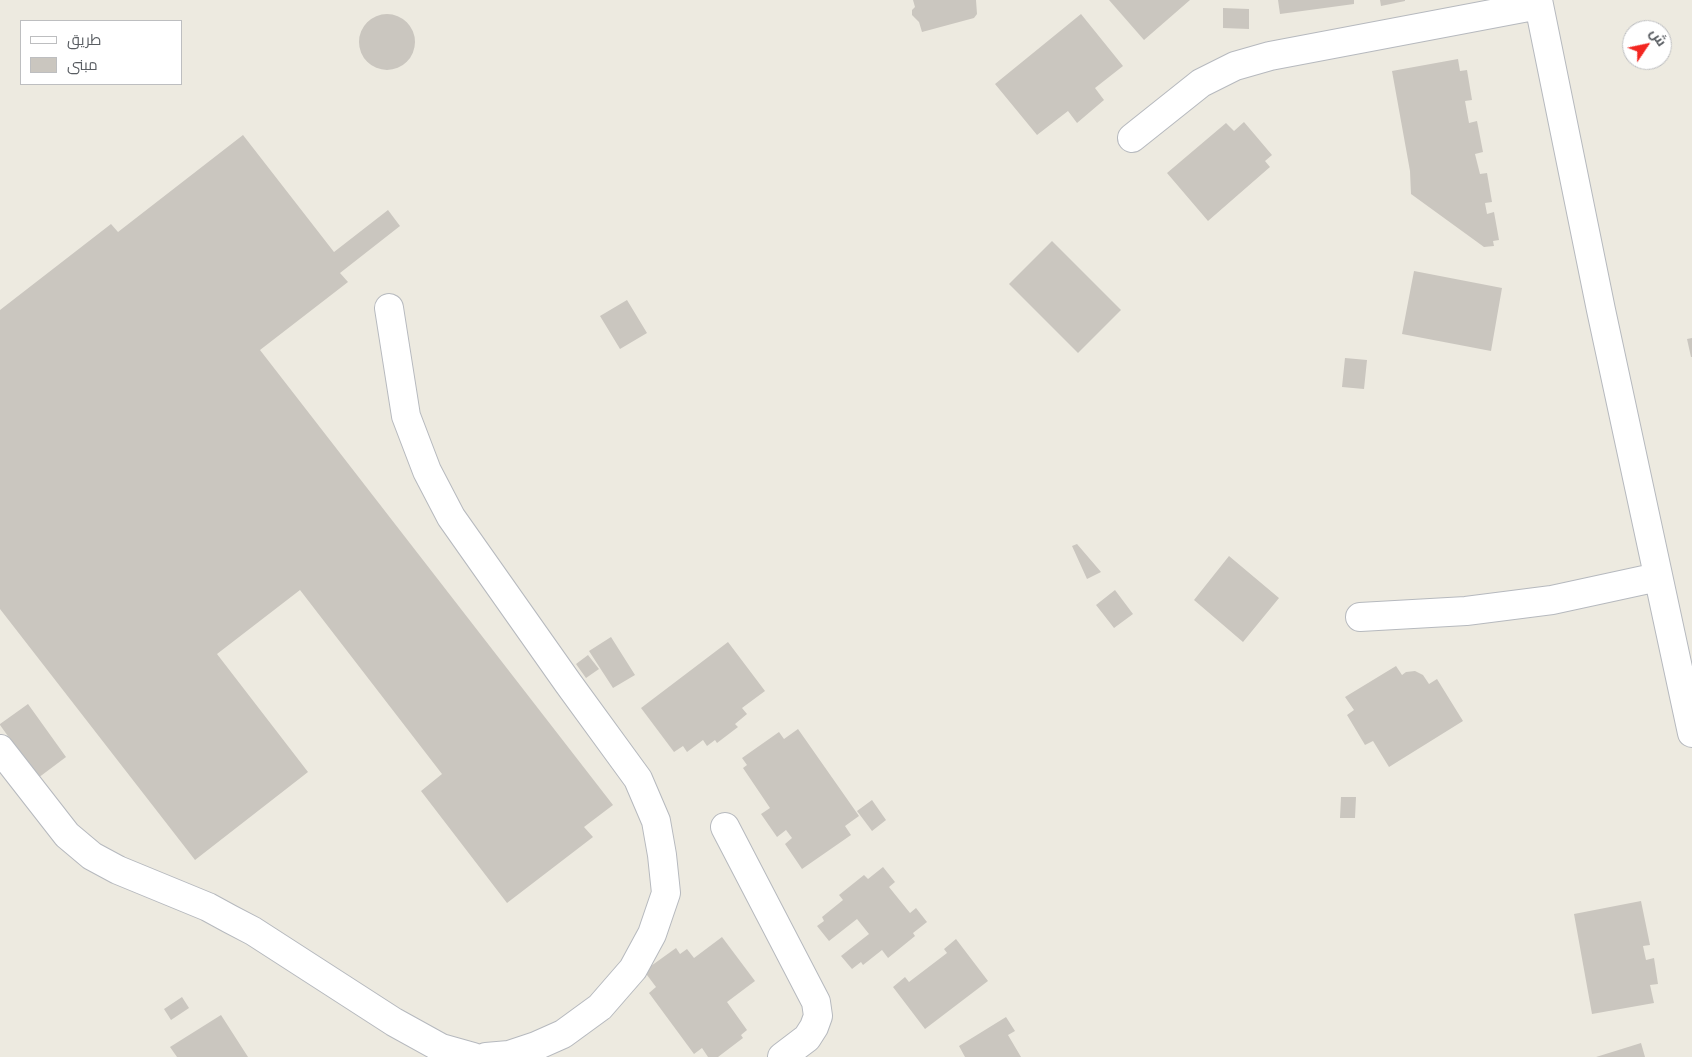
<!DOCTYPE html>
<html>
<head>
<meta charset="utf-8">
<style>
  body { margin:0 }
  #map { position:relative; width:1692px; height:1057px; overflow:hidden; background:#edeae0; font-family:Poppins,Cairo,sans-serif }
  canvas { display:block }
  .legend { position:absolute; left:20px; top:20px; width:162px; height:65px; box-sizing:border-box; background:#fff; border:1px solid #bdbec0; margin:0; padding:6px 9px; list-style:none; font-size:15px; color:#595d62 }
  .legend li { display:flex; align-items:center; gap:10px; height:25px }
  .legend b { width:25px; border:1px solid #bdbec0 }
  .north { position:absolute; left:1622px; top:20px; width:50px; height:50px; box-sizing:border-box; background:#fff; border:1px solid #bdbec0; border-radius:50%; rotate:56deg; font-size:14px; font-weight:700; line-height:20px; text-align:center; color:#595d62 }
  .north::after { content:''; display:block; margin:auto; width:18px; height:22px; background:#f32620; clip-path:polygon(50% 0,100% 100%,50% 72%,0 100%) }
</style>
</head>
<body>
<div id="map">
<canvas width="1692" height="1057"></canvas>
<ul class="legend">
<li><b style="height:6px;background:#fff"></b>طريق</li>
<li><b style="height:14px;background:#cac6bf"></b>مبنى</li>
</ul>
<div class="north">ش</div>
</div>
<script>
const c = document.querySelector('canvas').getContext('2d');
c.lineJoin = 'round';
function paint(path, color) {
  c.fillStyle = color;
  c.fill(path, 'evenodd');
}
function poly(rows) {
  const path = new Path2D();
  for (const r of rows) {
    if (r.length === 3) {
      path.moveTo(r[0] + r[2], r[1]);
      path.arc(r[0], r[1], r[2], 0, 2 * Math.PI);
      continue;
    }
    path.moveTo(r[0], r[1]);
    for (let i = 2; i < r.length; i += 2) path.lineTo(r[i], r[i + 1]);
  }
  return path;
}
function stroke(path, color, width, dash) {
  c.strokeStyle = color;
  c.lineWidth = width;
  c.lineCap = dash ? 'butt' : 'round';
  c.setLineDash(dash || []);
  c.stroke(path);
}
const building = poly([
  [913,0,976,0,977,14,974,18,922,32,919,22,912,15,912,10,915,7],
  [1109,0,1190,0,1144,40],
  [1278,0,1354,0,1354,4,1280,14],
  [1380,0,1405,0,1405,1,1381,6],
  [1223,8,1249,9,1249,29,1223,28],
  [387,42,28],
  [1081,14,1123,66,1095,88,1104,100,1077,123,1068,111,1037,135,995,84],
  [1458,59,1460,71,1467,70,1472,100,1465,101,1469,123,1477,121,1483,152,1475,154,1480,174,1487,173,1492,202,1485,203,1487,214,1494,212,1499,240,1493,241,1494,246,1484,247,1411,194,1410,171,1392,71],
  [1244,122,1272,155,1265,161,1270,167,1208,221,1167,173,1226,123,1234,131],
  [243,135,334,252,388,210,400,226,340,273,348,282,260,350,613,805,584,827,593,837,507,903,421,791,442,774,300,590,217,654,308,772,195,860,0,609,0,310,111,224,118,232],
  [1052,241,1121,310,1078,353,1009,284],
  [1414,271,1502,288,1491,351,1402,334],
  [627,300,647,333,620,349,600,316],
  [1692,338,1692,357,1691,357,1687,339],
  [1345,358,1367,360,1364,389,1342,387],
  [1077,544,1101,572,1087,579,1072,546],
  [1229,556,1279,598,1243,642,1194,600],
  [1115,590,1133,614,1114,628,1096,605],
  [611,637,635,675,613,688,589,651],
  [728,642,765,691,742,708,747,714,735,724,738,727,717,743,715,740,707,746,703,740,687,752,683,746,674,752,641,708],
  [588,655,599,669,586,678,576,664],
  [1396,666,1402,675,1406,672,1415,671,1423,675,1429,684,1437,679,1463,721,1389,767,1373,741,1365,745,1347,715,1354,710,1345,697],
  [28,704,66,757,38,778,0,725,0,724],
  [798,729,859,816,845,826,851,835,802,869,785,844,792,838,786,830,777,837,761,814,770,808,743,768,747,765,742,758,779,732,784,739],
  [1341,797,1356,797,1355,818,1340,818],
  [872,800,886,820,872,831,857,811],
  [883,867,895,882,889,887,910,913,916,908,927,922,913,933,915,936,888,958,882,950,863,965,861,962,852,969,841,956,869,934,857,919,829,941,817,926,824,921,822,917,843,900,839,895,864,875,868,879],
  [1641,901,1650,945,1643,946,1646,960,1654,958,1658,984,1650,985,1654,1003,1592,1014,1574,914],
  [722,937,755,981,727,1002,747,1030,741,1035,743,1038,718,1057,708,1057,702,1048,694,1054,649,993,656,987,644,971,676,948,680,954,687,949,694,958],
  [956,939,988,981,925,1029,893,987,905,977,909,982,947,953,944,949],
  [182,997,189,1008,171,1020,164,1009],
  [221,1015,248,1057,177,1057,170,1047],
  [1006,1017,1015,1031,1008,1035,1021,1057,965,1057,959,1046],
  [1641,1043,1645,1057,1596,1057]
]);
const minor = poly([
  [1538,0,1601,310,1692,733],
  [1132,138,1201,83,1235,66,1270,56,1539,5],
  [389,308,406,416,427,471,451,517,568,683,638,779,656,821,662,855,666,893,652,934,633,969,600,1007,563,1034,536,1046,509,1055,486,1057],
  [1360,617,1466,611,1552,600,1658,577],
  [0,749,67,835,92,856,118,870,208,907,230,919,253,931,394,1022,441,1048,473,1057],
  [725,827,816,1002,818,1016,814,1027,807,1038,782,1057]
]);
paint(building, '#cac6bf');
stroke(minor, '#b6b9be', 30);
stroke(minor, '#fff', 28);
</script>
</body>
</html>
